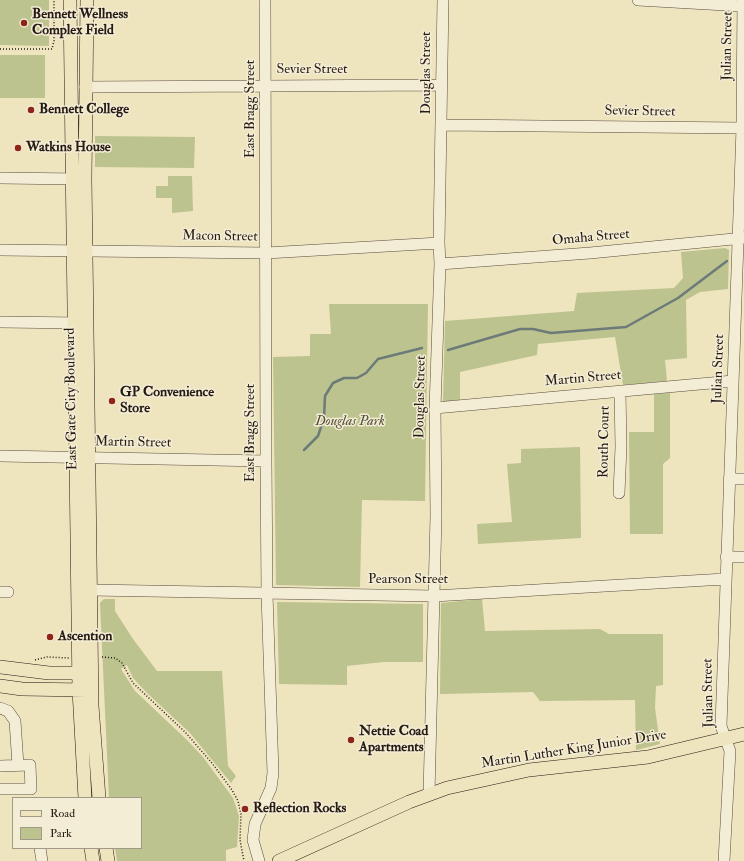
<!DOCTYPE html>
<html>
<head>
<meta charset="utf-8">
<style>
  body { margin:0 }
  #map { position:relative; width:744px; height:861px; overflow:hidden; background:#eee4be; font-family:"IM FELL Double Pica",serif }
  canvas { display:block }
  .legend { position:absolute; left:12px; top:797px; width:130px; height:52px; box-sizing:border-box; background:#f4edd5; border:1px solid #a29988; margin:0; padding:5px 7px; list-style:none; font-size:12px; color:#261a14 }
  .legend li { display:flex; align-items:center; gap:8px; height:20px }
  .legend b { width:20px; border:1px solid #a29988 }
</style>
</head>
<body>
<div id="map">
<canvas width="744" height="861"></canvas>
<ul class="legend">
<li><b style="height:5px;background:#eee4be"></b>Road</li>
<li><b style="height:11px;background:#bcc38f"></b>Park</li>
</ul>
</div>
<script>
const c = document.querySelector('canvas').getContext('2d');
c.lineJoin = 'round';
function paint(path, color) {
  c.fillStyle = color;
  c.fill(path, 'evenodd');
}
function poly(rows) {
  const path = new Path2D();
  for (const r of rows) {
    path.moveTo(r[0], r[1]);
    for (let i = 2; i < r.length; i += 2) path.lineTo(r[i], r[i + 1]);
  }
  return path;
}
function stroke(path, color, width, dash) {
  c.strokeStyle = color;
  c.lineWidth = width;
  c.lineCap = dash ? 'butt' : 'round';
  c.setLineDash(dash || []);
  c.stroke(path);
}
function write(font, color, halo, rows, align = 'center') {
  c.font = font + ' "IM FELL Double Pica",serif';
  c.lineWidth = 3;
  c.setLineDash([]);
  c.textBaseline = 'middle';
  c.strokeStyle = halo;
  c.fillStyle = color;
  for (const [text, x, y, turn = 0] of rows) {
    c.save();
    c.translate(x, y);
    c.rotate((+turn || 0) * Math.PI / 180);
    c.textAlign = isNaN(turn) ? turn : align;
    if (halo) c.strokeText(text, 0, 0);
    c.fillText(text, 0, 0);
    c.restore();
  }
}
const green = poly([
  [0,0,49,0,49,46,0,45],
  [0,55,45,55,45,98,0,98],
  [95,136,195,137,194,168,95,167],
  [168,176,192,176,193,211,172,213,172,198,156,198,156,186,168,186],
  [725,248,729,250,728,289,700,292,686,300,687,358,665,360,667,381,623,385,615,337,538,344,537,355,460,372,460,400,443,402,445,321,574,311,577,293,674,288,683,278,681,252],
  [329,304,428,304,425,501,362,500,360,587,276,585,273,357,310,356,310,334,331,334],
  [670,393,670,458,663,464,663,534,630,534,629,432,654,432,654,394],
  [580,447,581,538,478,544,477,524,512,522,507,464,521,463,521,449],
  [104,599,115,599,115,611,133,639,157,671,222,671,228,766,236,776,231,783,190,733,147,693,133,678,127,665,121,669,135,691,187,740,203,757,233,798,239,816,237,847,226,850,226,861,117,861,115,848,141,848,141,798,109,798,100,603],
  [482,599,485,631,600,629,609,634,663,634,663,685,656,686,655,708,660,744,636,750,635,700,540,701,533,692,440,694,441,603],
  [277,602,423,604,423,662,383,662,347,666,347,685,279,684]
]);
const stream = poly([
  [448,350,520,329,533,329,551,333,626,327,678,298,727,261],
  [304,450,318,436,324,418,325,396,333,383,344,378,357,378,366,373,378,359,422,348]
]);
const path = poly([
  [0,49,52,49,54,41,54,0],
  [102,657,115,658,122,663,133,683,185,732,212,763,232,790,238,801,241,814,240,840,244,861],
  [35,660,47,657,69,658]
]);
const minor = poly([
  [638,0,743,6],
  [85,87,442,85],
  [442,125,742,128],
  [0,178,79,179],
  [0,250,266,253,439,243],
  [440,264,590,253,744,238],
  [0,322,81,323],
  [435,408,733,381],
  [0,456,266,461],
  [729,479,744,479],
  [619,493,621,447,620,391],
  [726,557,744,557],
  [91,590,434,596,725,579],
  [0,592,8,592],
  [0,708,8,711,15,721,18,765],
  [0,766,30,765,31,789,0,789],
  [429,794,436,516,435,408,440,264,439,243,443,0],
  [40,848,42,861],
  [259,861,253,840,255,824,271,788,273,773,267,594,266,461,265,0],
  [724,861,730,751,721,726,742,128,743,0]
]);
const major = poly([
  [70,0,79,690,85,798],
  [87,0,85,179,92,706,99,798],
  [0,667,49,673,86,673],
  [0,686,22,689,86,690],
  [91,848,93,861],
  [106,848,108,861],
  [279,861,409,802,447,788,529,770,648,757,744,734]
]);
const markers = [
  [24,23,4,"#8f2418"],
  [31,110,4,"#8f2418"],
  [18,148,4,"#8f2418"],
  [112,401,4,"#8f2418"],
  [50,637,4,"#8f2418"],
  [351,740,4,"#8f2418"],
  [245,809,4,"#8f2418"]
];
const poiNames = [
  ["Bennett Wellness",32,15],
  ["Complex Field",32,31],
  ["Bennett College",39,110],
  ["Watkins House",26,148],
  ["GP Convenience",120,393],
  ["Store",120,409],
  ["Ascention",58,637],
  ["Nettie Coad",359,732],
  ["Apartments",359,748],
  ["Reflection Rocks",253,809]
];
const streetNames = [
  ["Julian Street",728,46,-89],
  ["Sevier Street",312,70],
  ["Douglas Street",427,73,-90],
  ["East Bragg Street",251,109,-90],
  ["Sevier Street",640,112,1],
  ["Macon Street",220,237,1],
  ["Omaha Street",591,238,-5],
  ["Julian Street",719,369,-88],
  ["Martin Street",583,379,-5],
  ["Douglas Street",421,397,-89],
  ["East Gate City Boulevard",72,399,-91],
  ["East Bragg Street",251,433,-90],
  ["Routh Court",605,442,-89],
  ["Martin Street",133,443,1],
  ["Pearson Street",408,580],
  ["Julian Street",709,693,-91],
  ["Martin Luther King Junior Drive",574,750,-9]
];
const parkNames = [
  ["Douglas Park",350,422]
];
paint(green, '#bcc38f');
stroke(stream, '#6d7b78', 2.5);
stroke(minor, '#584c3e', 12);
stroke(major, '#261a14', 14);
stroke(path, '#261a14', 1.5, [1, 2]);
stroke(minor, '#f4edd5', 11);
stroke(major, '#eee4be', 13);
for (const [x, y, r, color] of markers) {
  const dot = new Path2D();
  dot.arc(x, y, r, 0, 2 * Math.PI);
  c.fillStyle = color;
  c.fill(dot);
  stroke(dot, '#f4edd5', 1.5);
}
write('bold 14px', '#261a14', '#f4edd5', poiNames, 'left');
write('14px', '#261a14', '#f4edd5', streetNames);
write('italic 14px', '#534d39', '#f4edd5', parkNames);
</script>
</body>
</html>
